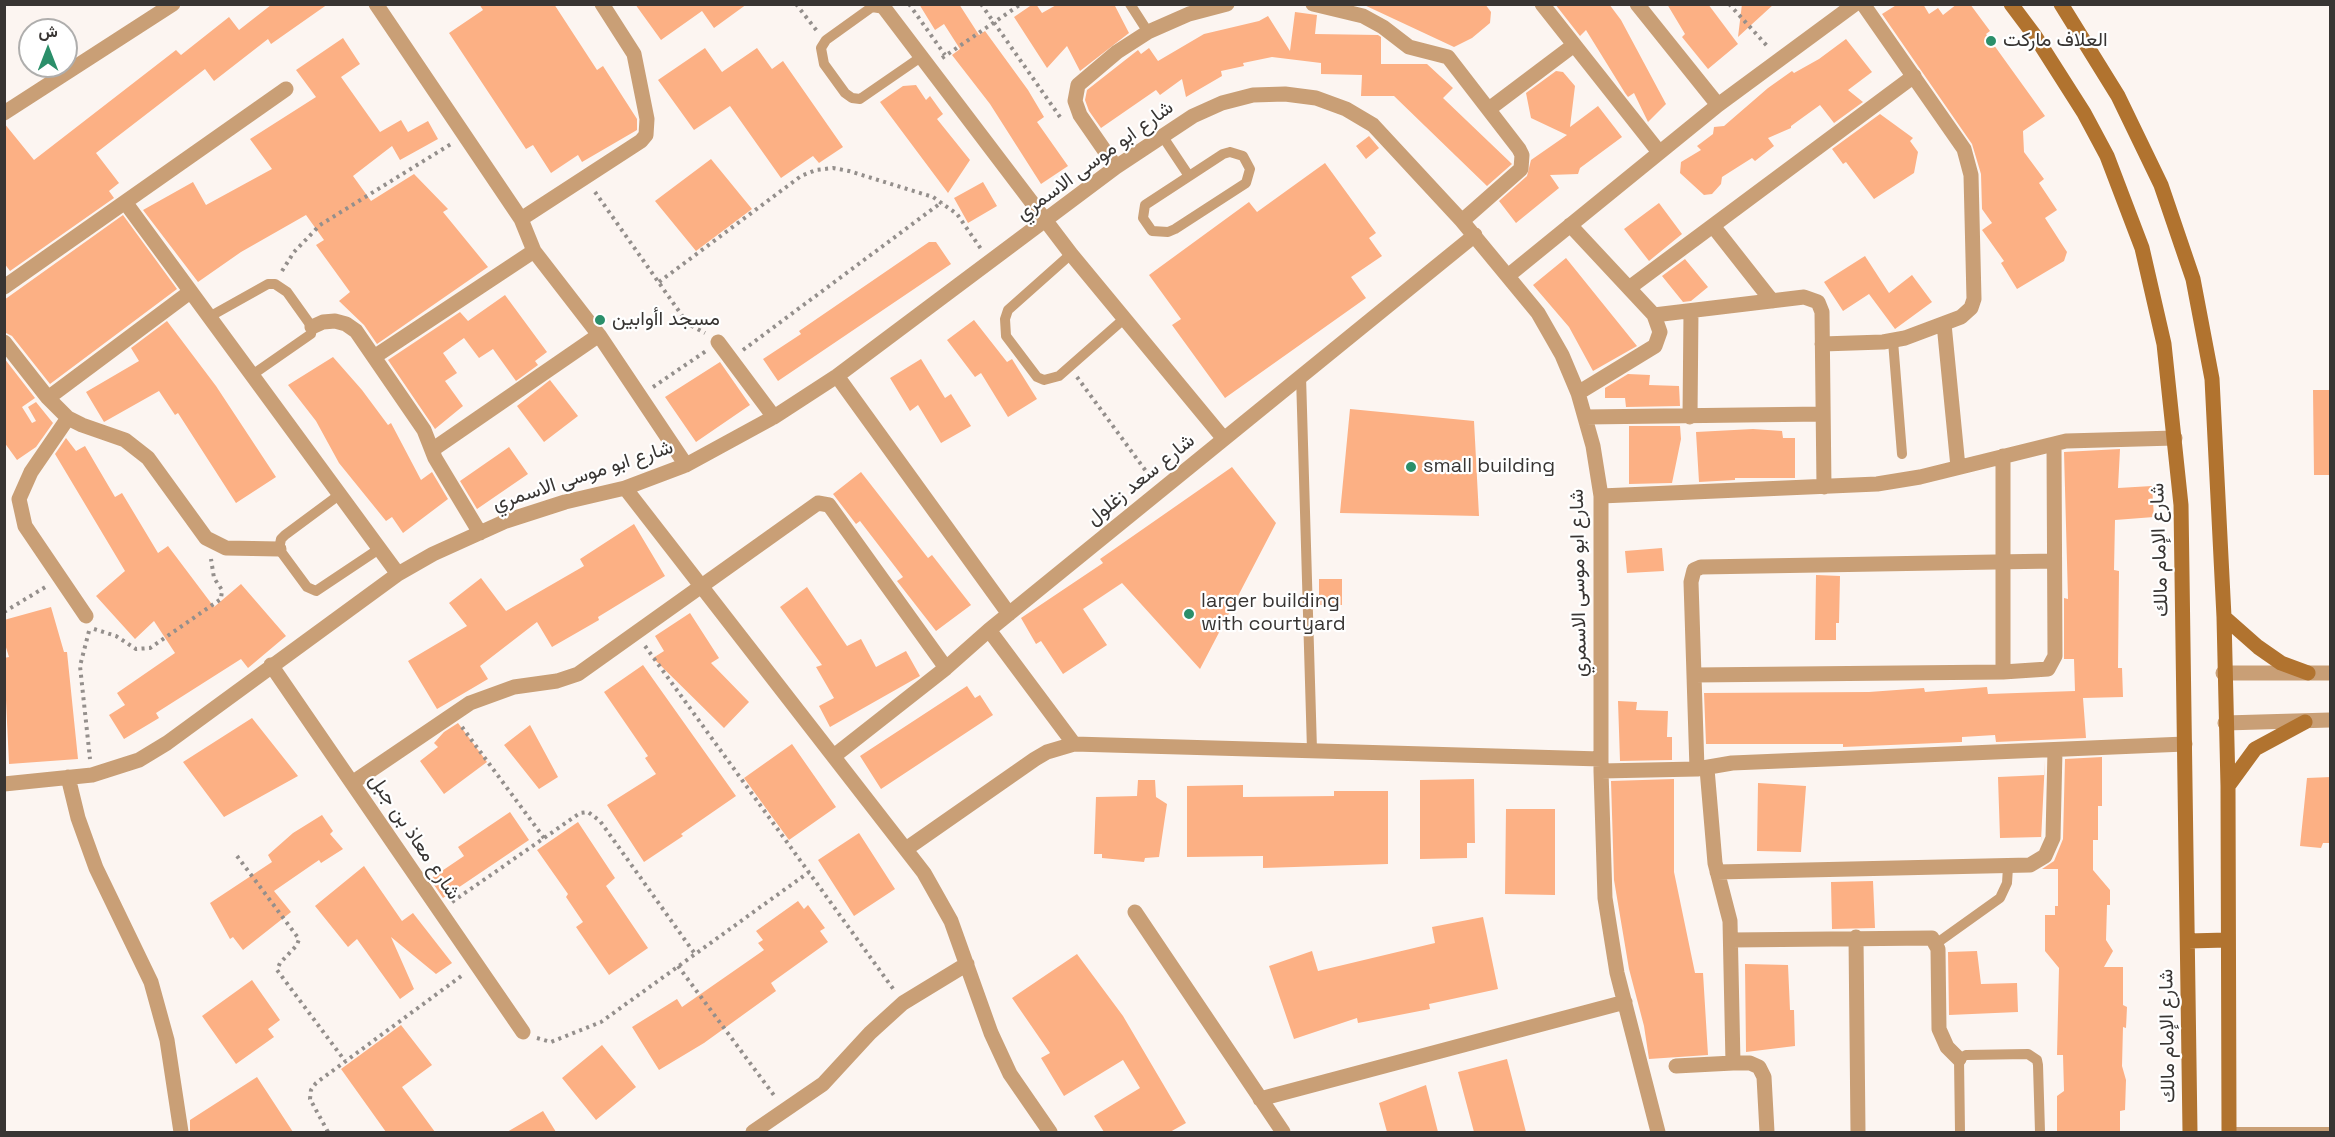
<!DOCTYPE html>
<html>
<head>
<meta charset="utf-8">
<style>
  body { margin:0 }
  #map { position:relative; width:2335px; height:1137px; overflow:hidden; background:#fcf5f1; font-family:"Space Grotesk",Vazirmatn,sans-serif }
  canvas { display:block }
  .frame { position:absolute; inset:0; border:6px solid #383533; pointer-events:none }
  .north { position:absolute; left:18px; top:18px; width:60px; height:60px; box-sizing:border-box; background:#fff; border:2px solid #afaead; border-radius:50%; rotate:0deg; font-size:16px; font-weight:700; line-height:24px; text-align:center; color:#383533 }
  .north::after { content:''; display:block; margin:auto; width:21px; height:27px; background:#2b8f6a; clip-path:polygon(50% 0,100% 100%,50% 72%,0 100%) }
</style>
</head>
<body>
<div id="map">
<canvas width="2335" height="1137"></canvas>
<div class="frame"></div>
<div class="north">ش</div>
</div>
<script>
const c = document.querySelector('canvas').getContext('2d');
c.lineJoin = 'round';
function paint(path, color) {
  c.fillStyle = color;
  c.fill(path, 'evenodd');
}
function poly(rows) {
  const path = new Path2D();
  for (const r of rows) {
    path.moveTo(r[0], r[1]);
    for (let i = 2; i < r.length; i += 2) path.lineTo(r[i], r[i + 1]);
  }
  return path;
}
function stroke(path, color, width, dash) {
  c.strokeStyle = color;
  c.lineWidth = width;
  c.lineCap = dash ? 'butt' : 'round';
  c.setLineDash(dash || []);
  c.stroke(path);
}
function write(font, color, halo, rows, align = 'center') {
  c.font = font + ' "Space Grotesk",Vazirmatn,sans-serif';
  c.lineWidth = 4.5;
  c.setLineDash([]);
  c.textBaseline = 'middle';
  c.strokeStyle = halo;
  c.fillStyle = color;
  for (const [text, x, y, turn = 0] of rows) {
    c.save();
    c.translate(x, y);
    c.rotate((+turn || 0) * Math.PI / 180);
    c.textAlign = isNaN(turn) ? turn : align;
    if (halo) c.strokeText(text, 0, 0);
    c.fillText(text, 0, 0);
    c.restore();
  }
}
const building = poly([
  [328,4,271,44,268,39,214,81,205,69,96,153,119,183,109,191,114,198,10,271,4,263,4,123,34,160,176,50,181,55,229,17,239,30,271,5],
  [479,4,554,4,597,70,603,66,637,119,637,130,582,162,578,155,551,173,533,145,526,149,449,33,483,10],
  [635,4,747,4,714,28,702,11,661,40],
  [919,4,959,4,979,35,985,31,1028,90,1044,117,1037,122,1068,166,1041,184,990,104,952,55,960,49,944,24,935,30],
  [1033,4,1036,4,1042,13,1058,4,1114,4,1129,33,1080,71,1067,46,1047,68,1014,17],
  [1362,4,1485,4,1491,12,1490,23,1472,38,1454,47],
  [1555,4,1609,4,1621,20,1666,104,1648,122,1634,93,1628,97,1625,93,1586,30,1580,36],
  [1667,4,1708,4,1738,44,1708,69,1682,37,1685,34],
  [1742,4,1774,4,1738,37],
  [1898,4,1923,4,1929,14,1938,8,1943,15,1957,4,1970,4,1990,31,1986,34,2045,116,2023,131,2024,152,2044,179,2039,183,2057,210,2045,218,2067,252,2064,261,2017,289,2001,263,2004,261,1982,230,1992,223,1982,209,1981,174,1972,144,1882,14],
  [1295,12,1317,15,1315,34,1378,35,1381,37,1381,64,1427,64,1453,88,1443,98,1512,164,1487,186,1394,96,1361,96,1362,75,1321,74,1321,63,1272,57,1243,63,1244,66,1221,71,1222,76,1186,97,1182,79,1160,95,1156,90,1101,128,1089,111,1085,100,1087,90,1138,50,1141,54,1149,48,1158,61,1204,34,1259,21,1268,16,1290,51],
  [343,38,360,64,341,77,380,132,401,120,408,132,428,121,438,139,400,160,392,146,353,176,371,201,414,174,448,209,443,212,488,267,377,344,364,325,339,301,350,292,316,245,324,240,306,215,241,252,198,282,143,210,193,182,206,205,272,169,250,139,316,97,296,70],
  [1846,39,1872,72,1848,90,1863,102,1834,123,1820,105,1791,126,1791,128,1768,138,1774,146,1755,161,1752,158,1722,177,1721,184,1712,194,1704,195,1680,173,1681,162,1701,150,1697,146,1713,134,1714,127,1724,126,1768,88,1792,71,1794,73,1819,59],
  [705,48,722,72,757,48,772,69,783,61,843,147,819,163,813,156,781,178,730,106,694,130,658,80],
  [1556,71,1563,72,1575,86,1570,127,1598,106,1622,137,1580,168,1578,174,1550,175,1559,188,1516,223,1499,201,1527,176,1531,160,1567,135,1531,118,1526,93],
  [916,85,926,100,930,96,943,114,937,119,970,160,948,193,880,102,903,86],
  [1880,114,1913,138,1910,141,1918,152,1914,173,1874,199,1846,162,1843,164,1832,149],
  [1369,136,1379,148,1366,159,1356,146],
  [711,159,752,209,696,251,655,201],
  [1325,163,1376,233,1369,238,1382,256,1351,277,1366,298,1225,398,1172,325,1181,319,1149,275,1249,202,1257,212],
  [983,182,997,206,968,223,954,198],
  [1659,203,1682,234,1649,261,1624,229],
  [123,215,177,289,50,384,12,336,4,332,4,300],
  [929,242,936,242,951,264,778,381,763,359,801,334,799,331],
  [1865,256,1889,293,1912,275,1932,302,1895,329,1869,294,1843,311,1824,282],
  [1566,258,1637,346,1593,371,1569,327,1533,285],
  [1685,259,1708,287,1691,301,1683,302,1662,276],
  [505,295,547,352,535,361,538,365,516,381,493,349,479,358,464,338,443,353,457,373,445,381,463,406,435,429,388,360,460,312,468,321],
  [974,320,1007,362,1012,359,1037,399,1008,417,981,373,975,377,947,340],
  [167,321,216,386,276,477,236,503,178,413,175,415,159,391,104,422,86,392,139,361,131,348],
  [333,357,362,390,388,425,391,423,421,480,432,472,448,499,403,533,392,517,386,521,339,463,316,421,288,385],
  [4,358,35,398,22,407,32,423,36,421,28,407,36,402,53,423,36,447,17,460,4,442],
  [921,359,945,398,951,394,971,426,941,443,918,405,910,411,890,378],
  [720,362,750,405,696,442,665,397],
  [1628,374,1650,375,1649,385,1679,386,1680,406,1626,407,1625,398,1605,398,1605,388],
  [550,380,578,416,544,442,517,406],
  [2313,390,2331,390,2331,475,2314,475],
  [1350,409,1474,421,1479,516,1340,513],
  [1629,426,1680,426,1681,439,1672,483,1629,484],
  [1753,429,1782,431,1783,438,1795,438,1795,478,1735,478,1735,480,1699,482,1696,432],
  [66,438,76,451,85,446,115,497,122,493,158,553,168,546,214,607,241,584,286,636,248,668,241,659,156,713,159,718,124,739,109,715,125,705,117,693,175,653,154,621,135,639,96,596,125,571,55,454],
  [509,447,528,474,477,509,460,481],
  [2120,449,2118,488,2152,486,2154,517,2115,520,2114,570,2119,571,2118,668,2122,668,2123,697,2083,698,2086,738,1996,742,1995,735,1962,737,1962,742,1843,747,1843,744,1706,744,1704,693,1869,692,1924,688,1925,692,1987,687,1988,694,2075,691,2074,659,2064,659,2064,598,2068,599,2064,452],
  [1232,467,1276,523,1200,669,1122,583,1083,609,1107,645,1063,674,1041,641,1036,644,1021,618,1103,563,1100,559],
  [861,472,928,558,932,555,971,605,936,631,897,581,903,577,860,521,856,524,833,494],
  [634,524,665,576,598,617,599,620,552,647,537,622,480,666,488,679,437,709,408,661,467,626,449,603,481,578,506,611,584,566,580,559],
  [1662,548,1664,571,1627,573,1625,551],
  [1816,575,1840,576,1839,623,1836,623,1836,640,1815,640],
  [1319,579,1342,579,1342,605,1319,605],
  [807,587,847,646,861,639,876,667,906,651,920,676,830,727,819,706,834,698,816,667,822,665,780,607],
  [51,607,64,652,67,652,78,759,9,764,4,658,9,657,4,641,4,620],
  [690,613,719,658,711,663,749,702,724,728,653,658,664,651,655,636],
  [643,665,736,796,681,834,683,836,644,862,607,805,656,774,645,758,648,756,604,692],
  [967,686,975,698,980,695,993,715,881,789,860,756],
  [1618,701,1637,702,1636,710,1668,711,1667,737,1672,737,1672,760,1620,761],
  [252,718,298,776,224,817,183,762],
  [458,723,487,762,444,794,420,761,438,747,434,743,444,732],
  [530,725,558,777,539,789,504,745],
  [792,744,836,807,789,840,744,778],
  [2102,757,2102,806,2098,806,2098,840,2093,840,2093,870,2110,890,2110,905,2107,905,2106,940,2113,951,2104,967,2123,967,2123,1005,2127,1007,2126,1028,2123,1027,2122,1066,2126,1080,2125,1110,2120,1111,2120,1132,2057,1132,2057,1096,2064,1091,2063,1055,2057,1055,2059,968,2045,951,2045,915,2055,915,2055,906,2058,906,2058,869,2042,869,2054,861,2063,839,2065,759],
  [2045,760,2041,841,2041,837,2000,838,1998,777,2044,775],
  [2331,777,2331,843,2323,843,2321,848,2300,846,2307,778],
  [1474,779,1475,843,1467,843,1467,858,1420,859,1420,780],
  [1674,779,1674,872,1695,973,1703,973,1708,1055,1649,1059,1644,1026,1629,969,1614,880,1611,781],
  [1138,780,1155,780,1156,797,1167,804,1159,857,1145,858,1144,862,1102,858,1102,854,1094,854,1096,797,1137,796],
  [1758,783,1806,786,1801,852,1757,851],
  [1243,785,1243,797,1334,796,1334,791,1388,791,1388,864,1263,868,1263,856,1187,857,1187,786],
  [1506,809,1555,809,1555,895,1505,894],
  [510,812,529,840,443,898,430,879,464,856,458,847],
  [322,815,333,831,330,834,343,849,321,863,319,860,274,891,291,912,243,950,233,937,230,939,210,903,272,862,268,855,293,833],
  [578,822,615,878,606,886,648,948,609,975,576,927,583,922,566,897,568,894,537,850],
  [859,833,895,889,854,916,818,860],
  [364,866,402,921,413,913,452,963,436,974,391,937,414,989,400,999,357,939,348,947,315,906],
  [1873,881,1875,928,1832,929,1831,882],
  [798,901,804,909,808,905,825,928,820,931,828,942,771,983,776,991,704,1043,659,1070,632,1027,677,999,682,1007,764,950,758,943,763,940,756,931],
  [1483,917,1498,989,1429,1004,1430,1009,1358,1023,1357,1018,1294,1039,1269,966,1312,951,1318,971,1435,943,1432,927],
  [1977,951,1981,984,2017,983,2018,1012,1949,1015,1948,952],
  [1077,954,1123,1016,1186,1123,1170,1132,1104,1132,1094,1116,1140,1088,1123,1060,1064,1096,1041,1058,1050,1053,1012,998],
  [1745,964,1788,965,1790,1010,1794,1010,1795,1046,1746,1052],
  [252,980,280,1020,268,1029,274,1037,236,1064,202,1016],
  [401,1025,432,1065,402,1087,435,1132,386,1132,341,1069],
  [602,1045,636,1087,596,1120,562,1078],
  [1507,1059,1526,1132,1474,1132,1458,1072],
  [257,1077,293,1132,190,1132,190,1120],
  [1426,1085,1438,1132,1387,1132,1379,1103],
  [543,1111,556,1132,507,1132]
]);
const path = poly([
  [796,4,817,31],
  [909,4,945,55],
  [981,4,1060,117],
  [1729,4,1769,48],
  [942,58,1021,4],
  [595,192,688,324,705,333],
  [282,271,294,252,320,225,451,144],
  [659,282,801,176,816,170,833,168,849,171,933,197,957,214,981,249],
  [743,350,942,202],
  [1077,377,1151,478],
  [653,387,706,351],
  [4,612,47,586],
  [94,629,116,636,136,649,150,648,221,599,222,590,214,578,211,559],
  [89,631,80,666,90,759],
  [645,646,894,990],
  [462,727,544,838],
  [237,856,299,939,297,945,280,963,277,970,345,1061],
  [452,902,580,813,588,812,600,821,695,954],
  [678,966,776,1098],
  [537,1038,551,1042,601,1022,809,872],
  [328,1132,310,1099,311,1090,316,1083,464,974]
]);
const lane = poly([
  [1130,4,1148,32],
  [885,9,872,7,826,40,821,48,824,64,845,93,852,98,860,99,921,57],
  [1163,137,1189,176],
  [1230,152,1243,156,1250,169,1246,183,1175,229,1168,232,1152,231,1143,218,1145,205,1223,154,1230,152],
  [1071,254,1008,310,1005,319,1006,336,1037,377,1044,380,1059,376,1125,318],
  [209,317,268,284,275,284,287,292,312,327,311,334,252,375],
  [1893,341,1902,454],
  [1301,376,1312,750],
  [339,495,285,535,281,539,279,549,307,587,316,591,379,549],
  [1937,943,2000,898,2007,883,2008,867],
  [1960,1132,1959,1059,1966,1055,2028,1054,2037,1060,2038,1065,2040,1132],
  [2229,1132,2330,1132]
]);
const street = poly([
  [376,4,521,219,534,251,599,335,686,465],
  [1313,4,1363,16,1383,27,1409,47,1448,57,1519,149,1522,155,1521,169,1462,221],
  [1542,4,1659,152],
  [1637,4,1718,105],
  [885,9,1071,254,1224,439],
  [1489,109,1574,45],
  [4,113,173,4],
  [1116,167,1080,115,1075,101,1078,85,1117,52,1148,32,1189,14,1227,4],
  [125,202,398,574],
  [521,219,641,141,646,135,647,119,634,54,602,4],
  [1570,225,1654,315,1660,332,1655,346,1578,393],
  [1713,226,1772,301],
  [1509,275,1718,105,1855,4],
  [4,287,286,89],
  [1629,288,1914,76],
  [1654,315,1804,297,1818,302,1822,312,1824,487],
  [1944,324,1958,467],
  [312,327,323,322,335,321,346,324,356,331,424,430,435,458,480,533],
  [4,342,48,398,68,418,82,425,125,440,148,458,206,538,226,548,279,549],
  [718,342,774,417],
  [1822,344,1883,342,1905,338,1961,317,1971,308,1974,299,1971,175,1964,149,1863,4],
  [374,357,534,251],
  [837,376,1009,614],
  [48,398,190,292],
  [1585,417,1823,414],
  [1690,417,1691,311],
  [68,418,31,472,19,499,25,526,86,616],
  [432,450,599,335],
  [2003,456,2003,672],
  [625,488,924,873,951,921,991,1033,1010,1074,1050,1132],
  [1601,496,1877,484,1920,477,2066,441,2175,438],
  [989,630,1074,744],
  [271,665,523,1032],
  [2223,673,2330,673],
  [1694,675,2003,672,2048,669,2055,656,2054,444],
  [2225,723,2330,720],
  [834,756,946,668,989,630,1475,235],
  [1697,769,1691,582,1694,570,1701,567,2054,561],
  [1707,769,1715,863,1730,921,1733,1063],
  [1601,771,1697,769,1732,763,2185,744],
  [68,777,78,818,96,868,151,982,167,1040,181,1132],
  [352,783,470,703,514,687,557,681,578,674,818,503,829,505,946,668],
  [4,784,92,775,139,760,167,743,398,574,433,554,506,521,565,502,625,488,686,465,774,417,837,376,1116,167,1193,116,1222,103,1253,95,1285,94,1316,98,1346,109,1373,125,1462,221,1538,313,1562,355,1578,393,1593,446,1601,496,1601,771,1605,898,1617,973,1658,1132],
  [906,849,1035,759,1047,752,1074,744,1601,759],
  [1717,872,2030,865,2045,856,2053,838,2055,750],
  [1135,912,1283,1132],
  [1856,937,1858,1132],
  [1731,940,1932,938,1938,949,1939,1029,1947,1047,1959,1059],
  [1676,1066,1733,1063,1750,1063,1759,1067,1764,1077,1767,1132],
  [1260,1099,1625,1002],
  [753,1132,823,1084,870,1033,903,1003,967,964]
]);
const secondary = poly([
  [2011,4,2035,36,2084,113,2107,156,2142,248,2164,344,2181,505,2190,1132],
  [2061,4,2118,96,2161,185,2193,279,2212,379,2224,617,2228,786,2229,1132],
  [2224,617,2258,647,2281,663,2308,673],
  [2228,786,2255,749,2305,722],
  [2188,941,2227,940]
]);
const markers = [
  [1991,41,6,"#2b8f6a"],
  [600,320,6,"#2b8f6a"],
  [1411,467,6,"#2b8f6a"],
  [1189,614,6,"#2b8f6a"]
];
const poiNames = [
  ["العلاف ماركت",2003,41],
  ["مسجد اأوابين",612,320],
  ["small building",1423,467],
  ["larger building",1201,602],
  ["with courtyard",1201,625]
];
const streetNames = [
  ["شارع ابو موسى الاسمري",1095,161,-36],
  ["شارع ابو موسى الاسمري",583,476,-18],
  ["شارع سعد زغلول",1141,480,-39],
  ["شارع الإمام مالك",2160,550,-92],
  ["شارع ابو موسى الاسمري",1579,583,-91],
  ["شارع معاذ بن جبل",414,837,56],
  ["شارع الإمام مالك",2168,1036,-91]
];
paint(building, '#fcb084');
stroke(path, '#948f8c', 4, [3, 4.5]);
stroke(lane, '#c99f76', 10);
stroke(street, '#c99f76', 15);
stroke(secondary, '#b1732f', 15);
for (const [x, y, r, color] of markers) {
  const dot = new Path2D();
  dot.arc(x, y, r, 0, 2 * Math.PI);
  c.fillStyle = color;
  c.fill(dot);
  stroke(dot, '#fff', 2);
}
write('20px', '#383533', '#fff', poiNames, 'left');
write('20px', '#383533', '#fff', streetNames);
</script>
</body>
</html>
